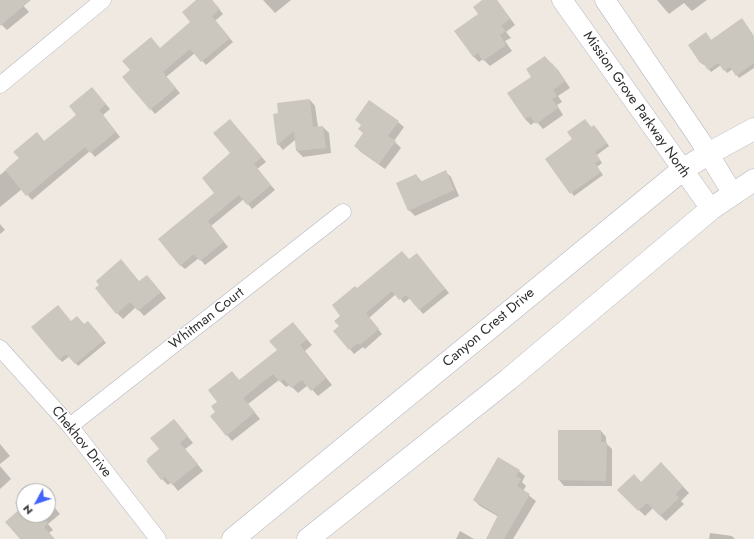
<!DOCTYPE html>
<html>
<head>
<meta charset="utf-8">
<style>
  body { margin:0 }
  #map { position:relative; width:754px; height:539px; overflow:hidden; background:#efe9e1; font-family:Jost,sans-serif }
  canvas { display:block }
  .north { position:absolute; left:16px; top:483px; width:40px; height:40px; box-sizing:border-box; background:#fff; border:1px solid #ababab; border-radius:50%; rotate:230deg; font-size:11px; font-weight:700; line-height:16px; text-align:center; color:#2e2e2e }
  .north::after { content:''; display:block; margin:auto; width:14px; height:18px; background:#4264fb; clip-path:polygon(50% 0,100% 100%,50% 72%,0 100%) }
</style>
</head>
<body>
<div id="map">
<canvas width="754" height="539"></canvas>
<div class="north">N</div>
</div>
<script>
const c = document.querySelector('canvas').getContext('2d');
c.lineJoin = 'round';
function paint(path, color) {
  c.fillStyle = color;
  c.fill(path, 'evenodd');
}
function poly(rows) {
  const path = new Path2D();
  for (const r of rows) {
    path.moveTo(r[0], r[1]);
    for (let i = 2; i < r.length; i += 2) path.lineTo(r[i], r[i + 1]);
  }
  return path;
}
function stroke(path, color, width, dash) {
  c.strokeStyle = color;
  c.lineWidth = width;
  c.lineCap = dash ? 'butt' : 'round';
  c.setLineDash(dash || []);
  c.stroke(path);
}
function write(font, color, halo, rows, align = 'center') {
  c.font = font + ' Jost,sans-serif';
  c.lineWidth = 3.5;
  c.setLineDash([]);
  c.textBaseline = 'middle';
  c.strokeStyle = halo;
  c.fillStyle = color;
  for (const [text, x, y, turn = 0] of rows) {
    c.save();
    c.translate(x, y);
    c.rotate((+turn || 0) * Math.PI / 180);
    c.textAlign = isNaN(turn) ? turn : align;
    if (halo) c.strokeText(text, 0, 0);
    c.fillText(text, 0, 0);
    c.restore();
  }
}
const shadow = poly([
  [0,0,25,0,21,3,29,12,7,30,0,23],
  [198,0,212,0,223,14,215,21,233,42,206,65,195,53,166,77,180,93,155,114,123,77,161,49,192,23],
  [263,0,291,0,275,13],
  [484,0,497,0,515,25,506,32,511,38,505,41,512,51,490,66,483,59,479,62,473,56],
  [657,0,707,0,692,11,684,3,669,14],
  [708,36,712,41,754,37,754,68,739,78,733,69,727,73,721,65,711,72,705,65,704,65,701,63,689,45],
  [545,57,558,70,570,88,558,96,562,102,557,105,563,115,543,129,536,121,531,125,525,119,508,94,532,77],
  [92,88,110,109,103,115,120,137,95,157,90,151,32,200,22,189,0,207,0,175,20,158,37,133,45,142,78,115],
  [310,100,315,106,318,127,323,127,329,133,331,153,303,157,297,151,296,139,283,150,278,144],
  [585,120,592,128,597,129,609,146,597,155,602,163,597,167,603,175,574,196,546,159,574,139],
  [398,122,404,127,394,141,401,148,385,169,361,152,355,146],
  [234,125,266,162,257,169,275,190,252,209,244,199,211,226,228,247,205,265,199,258,185,269,180,265,215,193,231,154],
  [446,172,451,177,459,196,415,216,409,210,416,175,422,182],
  [0,224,5,230,0,234],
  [421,259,449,293,423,314,410,298,404,303,396,294,369,318,382,334,365,349,363,347,354,354,335,331,340,326,341,317,357,289,409,260],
  [139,282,152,282,166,298,144,316,136,307,123,319,117,313],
  [91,325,106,343,78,366,70,356,62,362,33,327],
  [298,329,312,345,305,351,332,385,318,396,308,385,298,393,290,385,286,387,279,380,248,404,260,419,232,441,211,417,217,412,218,402,232,372,240,381,278,350],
  [179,426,193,443,185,449,203,471,178,491,171,482,168,485,162,479,161,449],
  [601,431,606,437,606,443,612,449,612,486,564,486,559,480],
  [0,444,10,456,0,464],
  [0,466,11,479,0,489],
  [667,469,689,493,681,501,684,504,666,521,653,508,645,516,619,490,641,483],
  [519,471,525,476,522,482,526,486,523,491,536,501,513,539,487,539,499,517,480,506,474,500],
  [36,487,40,491,31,491],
  [24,497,24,515,48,515,48,500,60,514,48,524,53,530,49,533,54,539,22,539,22,509],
  [460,531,474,539,456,539],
  [710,533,732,536,735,539,709,539]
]);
const building = poly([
  [0,0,31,0,0,26],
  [196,0,212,0,220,9,212,16,230,38,201,62,190,49,163,72,176,88,150,110,122,77,130,70,122,61,151,37,160,48,190,22,182,12],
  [482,0,497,0,510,19,501,26,506,31,500,35,506,45,483,61,478,53,473,57,454,31,478,14,473,7],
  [742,18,754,36,754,63,736,76,730,67,724,71,718,63,708,70,702,62,700,63,688,45,706,32,711,40],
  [545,56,551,64,552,63,565,81,553,90,557,96,552,99,558,108,536,124,530,116,525,119,507,93,531,77,526,69],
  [92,87,106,104,99,110,116,132,90,153,85,147,26,196,5,170,19,158,13,152,37,132,44,141,76,115,69,106],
  [310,99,313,127,323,126,326,148,296,151,294,131,277,145,273,114,278,113,277,103],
  [369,100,399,121,388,136,396,141,379,164,354,146,363,133,358,129,361,125,355,120],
  [230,119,262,157,254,164,271,185,247,205,239,195,208,221,224,242,200,261,194,254,180,266,158,239,214,193,202,178,230,153,213,133],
  [585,119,591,127,594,125,607,143,595,152,600,160,595,163,601,172,570,194,545,159,572,139,567,132],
  [446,170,454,190,408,211,396,183,416,174,420,182],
  [402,251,409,259,417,253,445,289,419,310,406,295,399,300,392,291,366,313,379,329,360,345,358,343,349,350,333,331,339,326,334,321,340,316,332,305,355,286,357,288],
  [121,259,139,281,147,275,161,292,138,311,130,302,116,314,95,288,99,285,96,281],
  [58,305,71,321,77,316,84,324,88,321,104,340,75,364,66,354,59,360,31,327],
  [293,322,307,339,300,345,326,378,311,391,302,380,291,388,284,379,280,382,273,374,243,398,255,412,226,436,210,416,215,412,211,406,217,402,208,390,232,371,239,380,277,350,269,341],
  [174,419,188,436,180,443,198,464,172,485,165,477,161,480,146,461,148,460,147,459,159,449,150,438],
  [558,430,601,430,601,442,607,442,606,481,558,480],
  [498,457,520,470,516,476,521,479,517,486,530,494,504,539,486,539,498,515,473,500],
  [661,462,683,486,676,494,679,498,660,516,647,503,638,511,617,490,634,474,641,482],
  [24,496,24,515,47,515,43,518,48,523,44,527,55,539,20,539,5,522,21,508,15,503]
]);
const minor = poly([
  [0,85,103,0],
  [0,348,70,426,158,539],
  [70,426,343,212]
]);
const tertiary = poly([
  [562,0,711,209],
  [605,0,700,140,733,194]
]);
const secondary = poly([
  [233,539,682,170,708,154,754,129],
  [308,539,509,379,711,209,754,180]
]);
const streetNames = [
  ["Mission Grove Parkway North",636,105,55],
  ["Whitman Court",207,319,-38],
  ["Canyon Crest Drive",489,328,-40],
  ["Chekhov Drive",81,442,51]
];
paint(shadow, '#0003');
paint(building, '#cbc7bf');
stroke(minor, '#b4b7c1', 17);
stroke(tertiary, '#b4b7c1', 21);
stroke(secondary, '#b4b7c1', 23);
stroke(minor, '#fff', 16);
stroke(tertiary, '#fff', 20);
stroke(secondary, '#fff', 22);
write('14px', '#2e2e2e', '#fff', streetNames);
</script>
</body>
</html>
